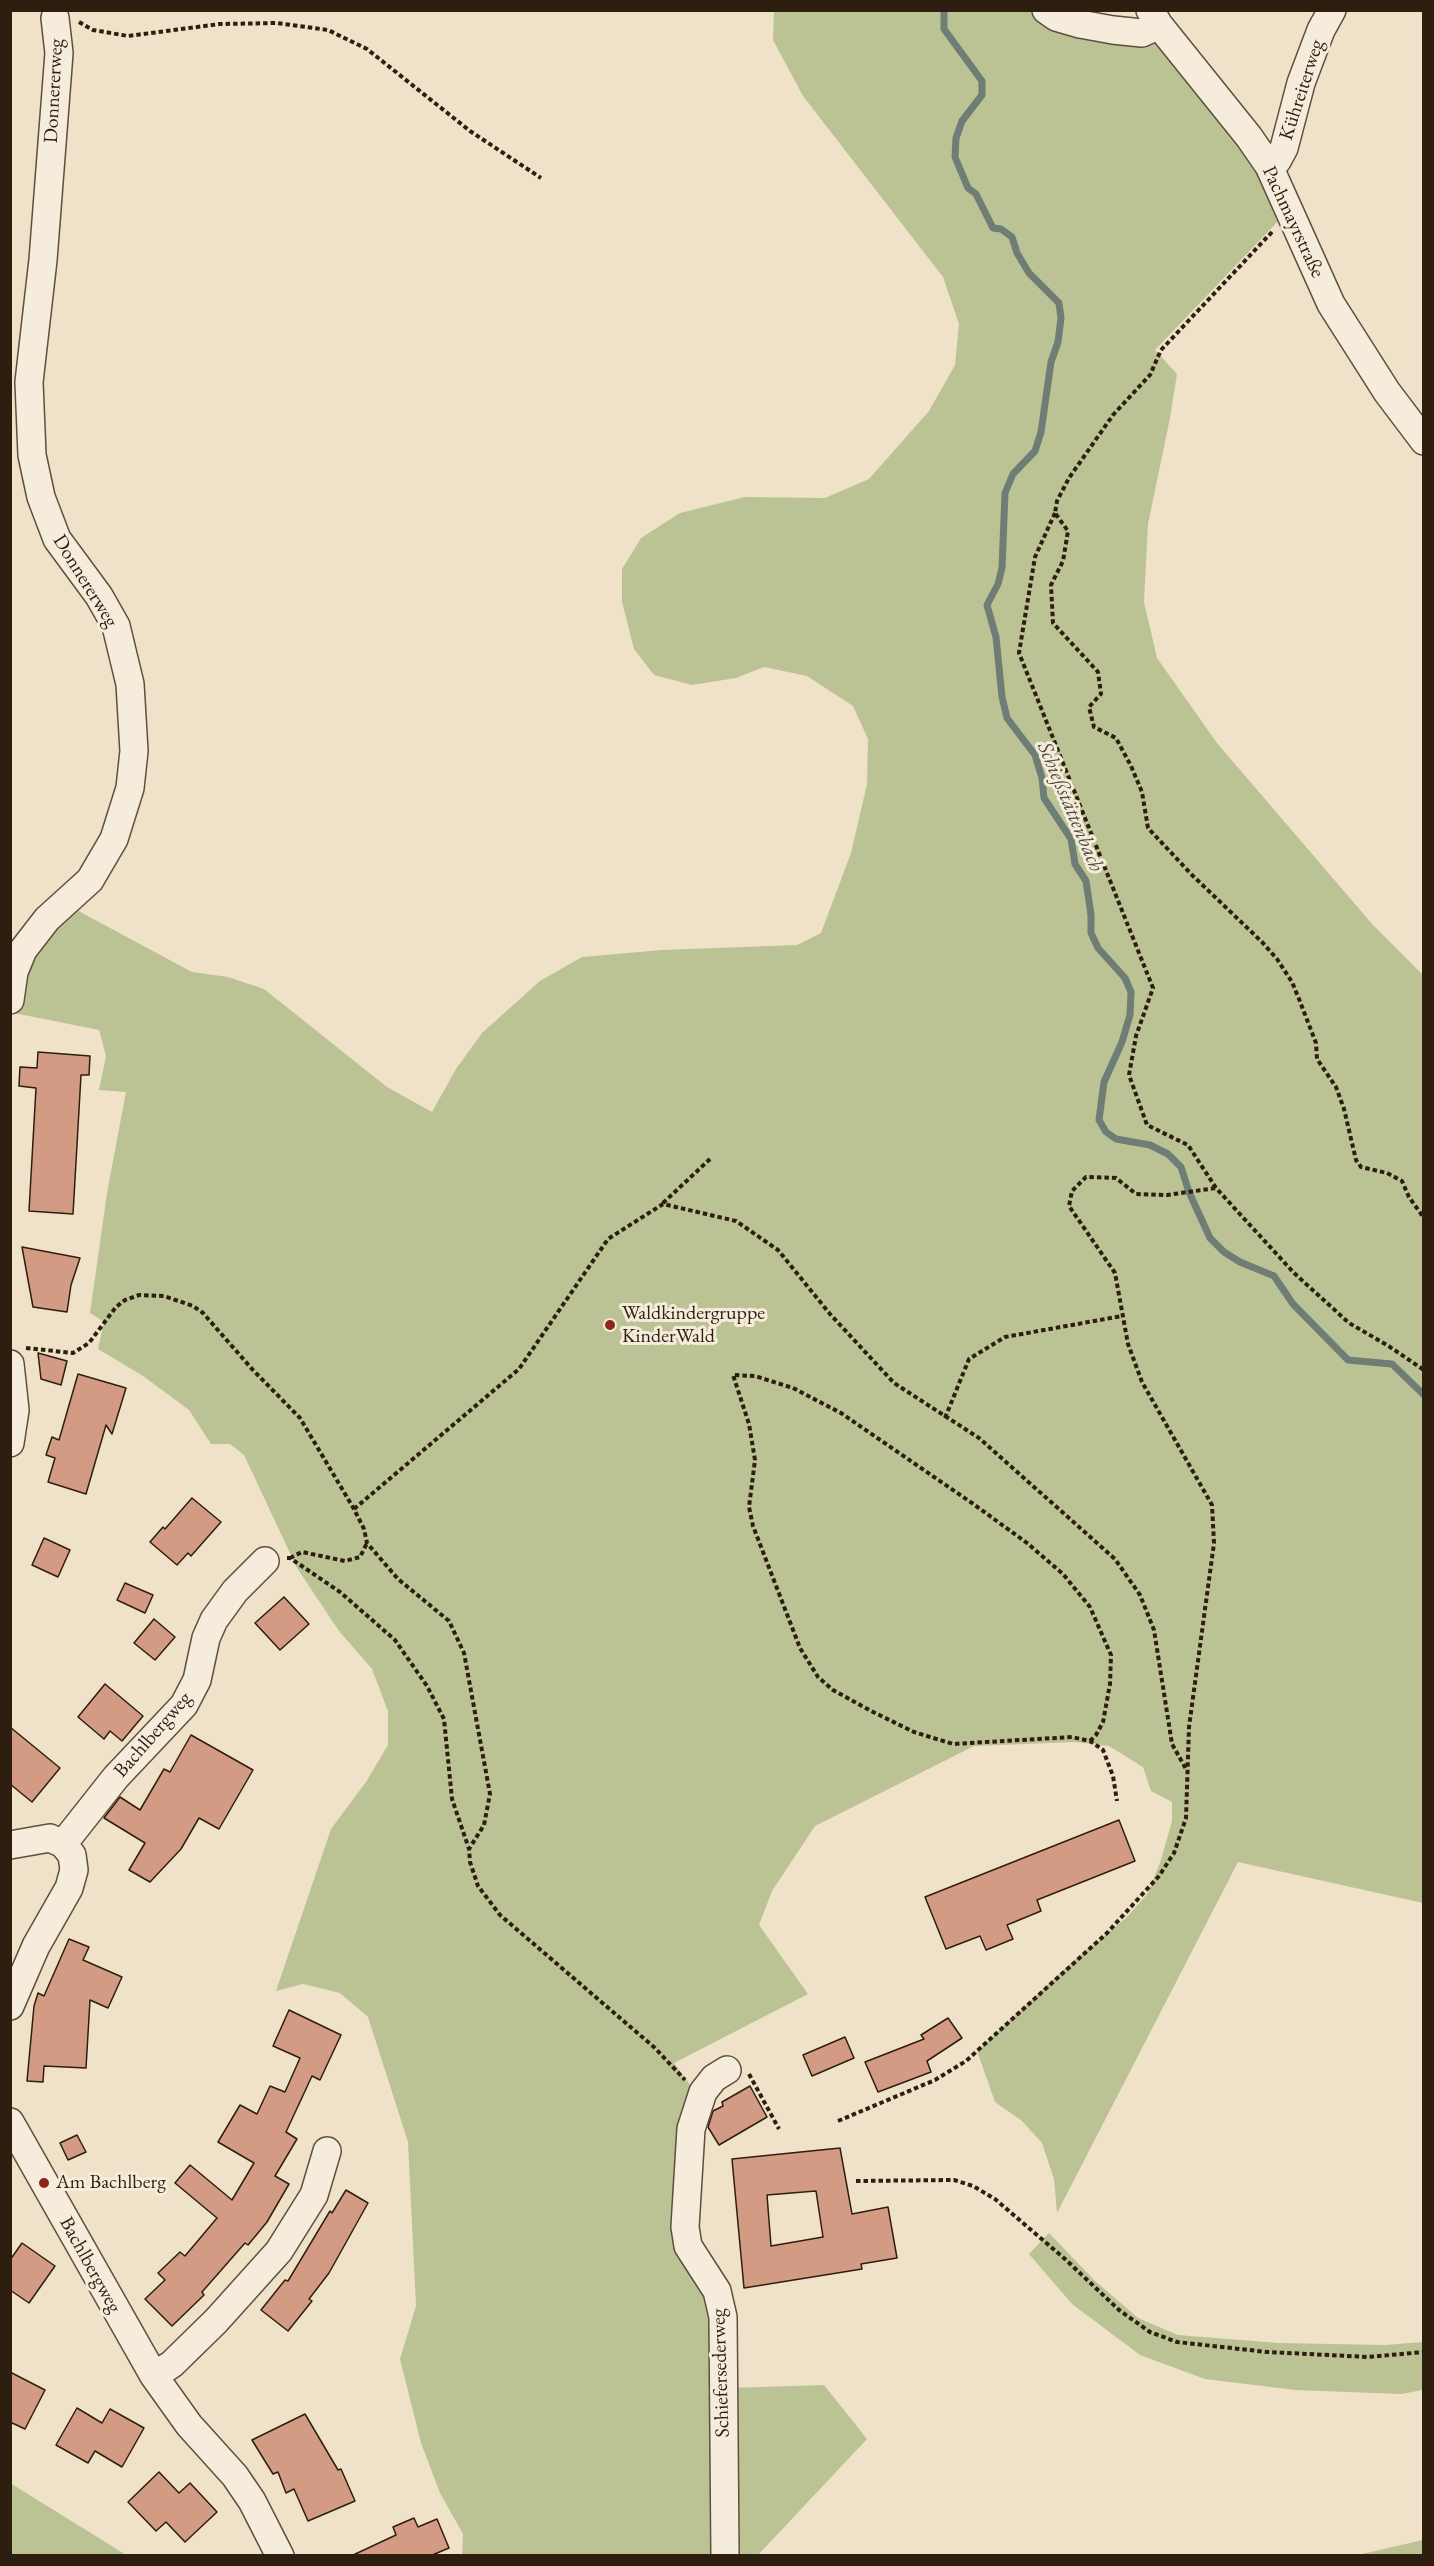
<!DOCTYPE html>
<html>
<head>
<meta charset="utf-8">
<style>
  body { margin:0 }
  #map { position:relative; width:1434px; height:2566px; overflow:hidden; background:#efe2c8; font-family:"EB Garamond",serif }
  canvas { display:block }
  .frame { position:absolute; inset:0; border:12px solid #2d1e10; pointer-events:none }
</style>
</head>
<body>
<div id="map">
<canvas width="1434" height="2566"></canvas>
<div class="frame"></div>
</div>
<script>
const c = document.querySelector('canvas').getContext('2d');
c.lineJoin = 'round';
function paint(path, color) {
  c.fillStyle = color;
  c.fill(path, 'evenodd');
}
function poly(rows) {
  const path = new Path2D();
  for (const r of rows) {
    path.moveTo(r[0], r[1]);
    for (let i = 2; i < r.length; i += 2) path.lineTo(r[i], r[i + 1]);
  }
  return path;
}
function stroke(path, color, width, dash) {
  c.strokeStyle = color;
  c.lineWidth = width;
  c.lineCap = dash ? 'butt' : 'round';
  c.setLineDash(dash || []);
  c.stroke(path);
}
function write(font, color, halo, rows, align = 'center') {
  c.font = font + ' "EB Garamond",serif';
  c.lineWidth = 6;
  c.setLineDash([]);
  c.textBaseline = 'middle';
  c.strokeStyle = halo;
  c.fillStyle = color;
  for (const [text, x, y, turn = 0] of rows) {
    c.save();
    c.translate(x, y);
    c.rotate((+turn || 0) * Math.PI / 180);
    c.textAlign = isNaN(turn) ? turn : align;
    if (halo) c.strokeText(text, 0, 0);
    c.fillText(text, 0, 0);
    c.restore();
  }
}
const green = poly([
  [774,11,1038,11,1155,40,1250,153,1282,217,1155,350,1177,374,1170,418,1148,524,1144,602,1157,658,1217,743,1373,925,1423,975,1423,1903,1238,1862,1057,2213,1054,2179,1042,2143,1022,2121,995,2102,977,2051,1071,1963,1126,1918,1148,1893,1161,1860,1172,1821,1172,1802,1151,1791,1143,1767,1109,1746,1075,1742,974,1746,815,1826,772,1891,759,1925,808,1994,674,2063,704,2104,693,2241,729,2388,824,2385,867,2439,758,2555,462,2555,463,2534,440,2493,421,2443,400,2359,416,2306,408,2142,368,2017,340,1993,303,1984,276,1991,331,1829,366,1782,388,1745,388,1711,372,1669,339,1631,297,1568,244,1455,230,1444,211,1444,189,1410,143,1376,98,1349,104,1322,90,1313,107,1193,126,1092,99,1090,106,1056,99,1030,14,1013,19,971,71,907,192,972,228,977,264,989,387,1087,432,1112,456,1069,482,1033,540,981,582,957,662,950,797,945,821,933,851,853,867,784,868,739,853,706,807,676,764,667,736,678,692,685,654,675,634,649,622,602,622,569,641,538,680,513,745,497,825,498,869,479,929,411,955,365,959,324,943,277,803,96,773,40],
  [1049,2233,1094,2280,1138,2318,1178,2335,1279,2343,1385,2345,1423,2342,1423,2390,1401,2394,1295,2390,1205,2379,1140,2355,1072,2304,1029,2254],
  [10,2483,107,2543,126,2555,11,2555],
  [1423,2540,1423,2555,1361,2555,1362,2554]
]);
const stream = poly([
  [944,10,944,29,982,81,982,95,962,121,956,138,955,157,968,188,976,194,993,228,1001,229,1012,237,1017,253,1029,273,1059,303,1061,318,1058,342,1051,362,1041,432,1035,451,1013,474,1005,493,1002,568,998,584,987,605,996,637,1002,697,1007,718,1035,755,1042,778,1044,798,1071,839,1075,864,1086,881,1091,915,1091,933,1098,948,1125,978,1131,992,1130,1015,1122,1042,1104,1082,1099,1120,1106,1132,1116,1139,1150,1145,1168,1154,1181,1167,1189,1192,1210,1238,1224,1252,1240,1262,1274,1276,1293,1304,1348,1360,1392,1364,1424,1395]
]);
const building = poly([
  [38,1052,90,1056,89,1075,81,1075,73,1214,29,1211,36,1088,19,1086,20,1067,37,1068,38,1052],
  [22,1247,80,1258,71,1285,67,1312,33,1307,22,1247],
  [38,1353,67,1361,61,1385,41,1379,38,1353],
  [78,1374,126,1388,112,1434,106,1425,86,1494,48,1482,55,1458,46,1455,52,1437,59,1440,78,1374],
  [192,1498,221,1522,191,1556,188,1553,177,1565,150,1542,163,1527,165,1529,192,1498],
  [44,1538,70,1550,58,1577,32,1565,44,1538],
  [125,1583,153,1595,145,1613,117,1600,125,1583],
  [284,1597,309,1624,280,1650,255,1623,284,1597],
  [154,1619,175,1637,155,1660,134,1643,154,1619],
  [105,1684,143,1716,122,1741,110,1731,104,1739,78,1717,105,1684],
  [10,1727,60,1768,32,1802,10,1784,10,1727],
  [191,1735,253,1770,219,1829,199,1818,181,1849,150,1882,129,1870,145,1843,104,1818,120,1797,140,1810,164,1769,170,1772,191,1735],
  [1119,1820,1135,1861,1037,1900,1041,1911,1007,1925,1013,1939,986,1950,980,1936,946,1949,925,1897,1119,1820],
  [69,1939,89,1947,83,1960,122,1977,108,2008,90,2000,86,2068,44,2066,43,2082,27,2081,34,2006,38,1993,44,1996,69,1939],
  [289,2010,341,2035,320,2080,312,2076,286,2132,297,2139,275,2176,289,2184,267,2222,248,2245,245,2243,202,2292,204,2295,172,2326,145,2299,165,2280,158,2273,180,2252,185,2256,217,2218,175,2183,190,2165,232,2200,254,2163,218,2142,240,2105,257,2114,270,2086,285,2092,300,2058,273,2046,289,2010],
  [948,2018,962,2038,927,2061,931,2072,878,2092,865,2062,924,2039,921,2035,948,2018],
  [845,2037,854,2058,812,2076,803,2055,845,2037],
  [750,2086,767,2117,719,2145,708,2127,713,2111,723,2106,722,2102,750,2086],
  [77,2135,86,2152,68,2160,60,2143,77,2135],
  [840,2148,852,2214,888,2207,897,2258,861,2264,862,2269,744,2288,732,2159,840,2148],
  [816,2191,823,2237,771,2246,767,2195,816,2191],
  [346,2190,368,2203,329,2273,309,2299,312,2301,288,2331,261,2310,285,2280,288,2281,330,2211,332,2213,346,2190],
  [22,2243,55,2266,29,2303,10,2290,10,2260,22,2243],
  [10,2372,45,2390,25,2429,10,2422,10,2372],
  [77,2408,102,2423,110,2409,144,2428,122,2467,95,2451,88,2463,56,2445,77,2408],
  [305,2414,338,2470,341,2469,355,2501,308,2521,294,2489,286,2493,278,2472,273,2474,252,2440,305,2414],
  [159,2472,179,2493,190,2483,217,2512,185,2542,166,2522,156,2531,128,2502,159,2472],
  [414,2518,418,2527,437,2519,449,2548,430,2556,351,2556,396,2535,393,2527,414,2518]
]);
const path = poly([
  [79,22,93,30,128,36,220,24,277,23,328,30,367,49,470,131,541,178],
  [1272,232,1161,350,1150,375,1113,415,1069,478,1057,501,1055,513,1068,531,1063,561,1051,585,1053,623,1098,672,1101,694,1089,707,1094,727,1116,738,1131,766,1142,792,1148,828,1191,874,1262,942,1277,959,1292,982,1299,999,1316,1043,1317,1059,1336,1087,1344,1109,1356,1160,1361,1167,1387,1173,1402,1181,1409,1197,1424,1218],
  [1055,513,1035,557,1019,653,1153,988,1136,1036,1129,1075,1147,1125,1188,1145,1216,1188,1294,1273,1349,1323,1387,1345,1424,1370],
  [663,1203,710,1159],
  [26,1348,73,1353,89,1343,116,1307,125,1300,139,1295,164,1296,193,1306,203,1313,252,1369,300,1418,354,1509,364,1529,367,1543,398,1579,449,1621,464,1653,490,1794,484,1825,469,1849],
  [945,1418,969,1359,1005,1337,1122,1316],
  [354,1509,519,1369,608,1239,663,1204,736,1221,778,1250,830,1314,894,1383,979,1438,1115,1559,1140,1595,1154,1630,1172,1744,1186,1769],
  [287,1558,290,1558,340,1592,395,1640,427,1686,444,1719,452,1799,469,1849,470,1862,478,1886,500,1915,655,2048,685,2080],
  [290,1558,302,1552,345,1561,360,1557,367,1543],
  [1090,1741,1096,1735,1103,1722,1110,1684,1111,1655,1090,1607,1063,1574,1027,1543,972,1503,841,1413,793,1388,755,1376,733,1375,749,1424,755,1460,749,1507,753,1526,800,1648,818,1677,833,1690,871,1711,914,1732,953,1744,1072,1737,1090,1741,1103,1750,1113,1776,1117,1801],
  [749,2074,779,2129],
  [838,2121,935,2080,966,2061,1107,1933,1159,1876,1174,1853,1186,1818,1189,1727,1214,1543,1212,1505,1142,1382,1128,1344,1115,1273,1069,1206,1072,1191,1086,1177,1116,1178,1136,1194,1167,1195,1216,1188],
  [856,2181,954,2180,973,2186,995,2199,1065,2259,1119,2310,1150,2332,1177,2342,1267,2352,1368,2357,1424,2352]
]);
const minor = poly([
  [1046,10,1056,17,1080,24,1113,30,1142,33,1159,25],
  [1150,10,1159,25,1249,137,1269,166,1331,304,1387,392,1424,441],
  [1269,166,1277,161,1284,148,1301,83,1321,30,1332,10],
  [10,1000,14,972,23,950,47,919,90,880,114,839,130,788,134,751,130,684,116,626,99,596,57,539,41,497,32,455,29,382,43,260,59,53,55,18],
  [10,1364,15,1410,10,1443],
  [63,1844,116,1777,184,1705,197,1680,206,1638,214,1620,235,1591,265,1561],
  [10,1845,50,1838,63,1844,72,1855,74,1870,69,1888,36,1946,10,2006],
  [10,2122,154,2376,189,2425,235,2476,252,2501,280,2556],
  [154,2376,172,2364,216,2321,279,2251,314,2195,327,2151],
  [725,2556,723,2317,717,2291,688,2246,685,2227,691,2129,703,2092,714,2078,727,2070]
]);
const markers = [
  [610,1325,6,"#8f2418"],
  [44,2183,6,"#8f2418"]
];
const streetNames = [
  ["Kühreiterweg",1302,90,-72],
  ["Donnererweg",54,91,-87],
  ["Pachmayrstraße",1293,222,65],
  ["Donnererweg",85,581,58],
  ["Bachlbergweg",153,1735,-49],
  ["Bachlbergweg",90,2265,61],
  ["Schiefersederweg",721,2373,-92]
];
const poiNames = [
  ["Waldkindergruppe",622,1314],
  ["KinderWald",622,1337],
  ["Am Bachlberg",56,2183]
];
const waterNames = [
  ["Schießstättenbach",1070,807,67]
];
paint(green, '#bbc395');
stroke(stream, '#6e7d75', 7);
paint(building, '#d49b84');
stroke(building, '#2d1e10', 1.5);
stroke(minor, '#5e4f3e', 30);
stroke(path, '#2d1e10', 4, [4.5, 3]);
stroke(minor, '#f5ecdb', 27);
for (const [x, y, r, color] of markers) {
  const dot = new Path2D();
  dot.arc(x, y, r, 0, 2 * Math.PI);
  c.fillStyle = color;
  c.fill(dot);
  stroke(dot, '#f5ecdb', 2);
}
write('20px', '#2d1e10', '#f5ecdb', streetNames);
write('20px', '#2d1e10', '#f5ecdb', poiNames, 'left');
write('italic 21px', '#4e4e42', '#f5ecdb', waterNames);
</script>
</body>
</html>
